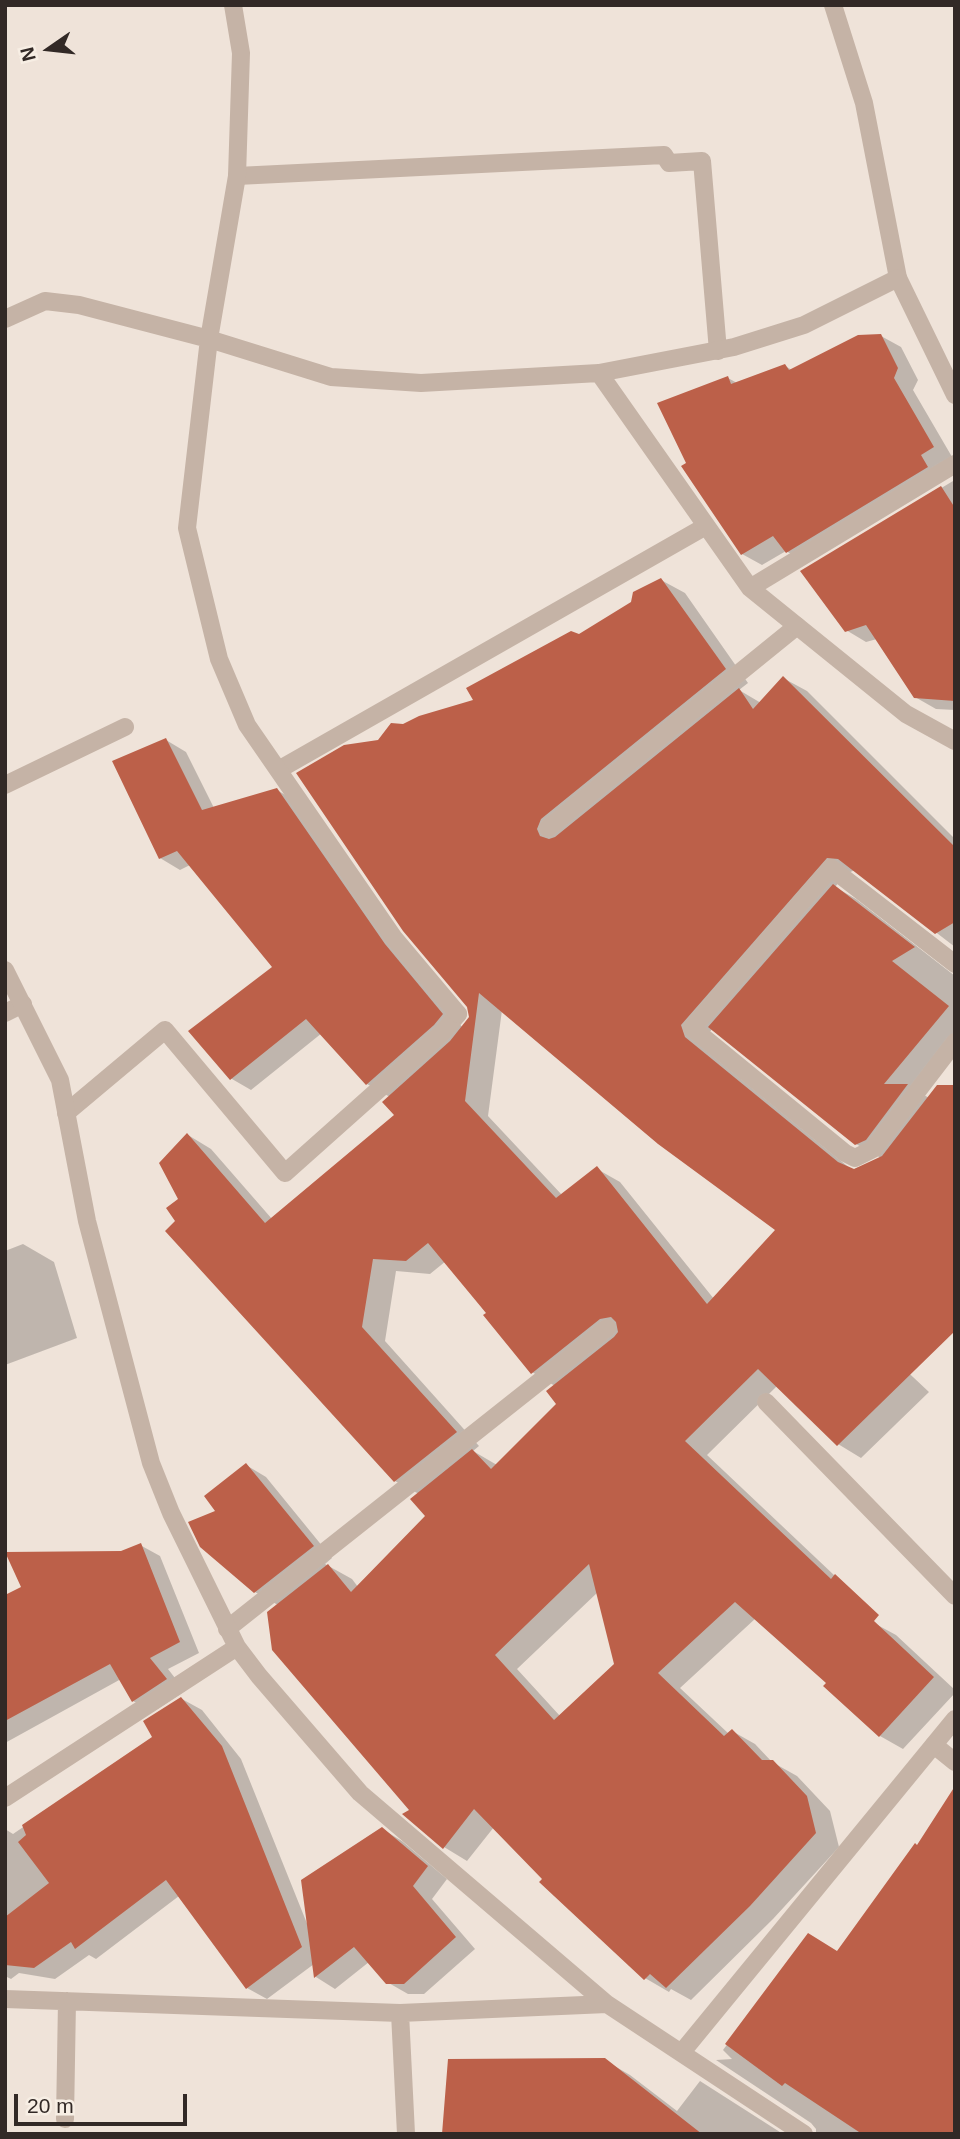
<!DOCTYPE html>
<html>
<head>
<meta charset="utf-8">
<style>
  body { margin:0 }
  #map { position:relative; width:960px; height:2139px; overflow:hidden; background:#efe3d9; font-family:Helvetica,sans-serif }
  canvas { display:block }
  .frame { position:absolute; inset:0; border:7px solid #322926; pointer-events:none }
  .north { position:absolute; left:14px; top:14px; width:70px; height:70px; -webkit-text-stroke:5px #f7eee4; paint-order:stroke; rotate:256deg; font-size:19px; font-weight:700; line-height:28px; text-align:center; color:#322926 }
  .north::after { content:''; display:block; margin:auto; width:24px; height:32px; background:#322926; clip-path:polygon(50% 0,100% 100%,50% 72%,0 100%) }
  .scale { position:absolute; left:14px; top:2094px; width:173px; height:32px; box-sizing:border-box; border:4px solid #322926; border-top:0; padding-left:9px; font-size:21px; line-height:24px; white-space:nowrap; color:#322926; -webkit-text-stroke:5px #f7eee4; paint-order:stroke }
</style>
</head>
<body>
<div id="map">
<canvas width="960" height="2139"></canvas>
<div class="frame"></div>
<div class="north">N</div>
<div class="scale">20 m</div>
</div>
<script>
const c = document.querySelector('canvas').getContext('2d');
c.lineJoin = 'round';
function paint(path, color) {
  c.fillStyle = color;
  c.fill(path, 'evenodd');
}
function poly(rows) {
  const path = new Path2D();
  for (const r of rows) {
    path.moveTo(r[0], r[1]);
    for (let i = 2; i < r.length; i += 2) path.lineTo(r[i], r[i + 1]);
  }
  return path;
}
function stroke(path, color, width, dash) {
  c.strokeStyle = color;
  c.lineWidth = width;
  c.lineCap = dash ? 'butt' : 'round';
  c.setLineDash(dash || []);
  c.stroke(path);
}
const shadow = poly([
  [881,336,901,347,918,380,913,390,955,462,807,563,786,551,762,565,742,554,728,378,737,383,785,366,792,370],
  [953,481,955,482,955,710,936,709,915,697,877,639,866,642,846,630,802,572],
  [661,580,685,593,748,683,739,690,761,703,783,678,807,691,955,839,955,947,855,870,846,874,835,887,856,899,955,976,955,1040,914,1089,929,1098,955,1309,502,1010,488,1116,562,1195,597,1169,620,1182,714,1299,787,1259,929,1392,861,1458,838,1444,777,1386,707,1455,853,1593,872,1622,896,1635,955,1690,955,1693,903,1749,880,1736,829,1683,756,1618,680,1688,729,1734,732,1731,755,1744,772,1762,797,1776,830,1811,839,1847,773,1919,691,2000,671,1989,669,1992,645,1978,494,1827,467,1861,444,1847,411,1810,278,1605,255,1592,218,1511,246,1465,266,1477,332,1558,325,1564,352,1579,358,1587,428,1516,419,1494,395,1481,177,1222,188,1135,211,1149,272,1219,396,1115,390,1097,367,1084,322,1033,251,1090,232,1079,190,1031,274,967,190,865,180,870,160,858,166,740,186,752,214,808,277,790,297,802,404,958,463,1028,469,1022,471,1010,379,741,404,726,476,701,632,603],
  [713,1028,856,1144,881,1158,852,1170,708,1052,704,1039],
  [446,1261,532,1372,555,1386,559,1404,497,1465,473,1451,479,1446,385,1341,396,1271,430,1274],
  [598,1592,616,1665,560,1716,517,1669],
  [23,1244,54,1262,77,1338,5,1365,5,1251],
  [140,1545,160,1556,199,1653,168,1669,185,1691,153,1712,133,1701,121,1679,5,1743,5,1597],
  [182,1699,202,1710,241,1759,308,1926,382,1829,402,1841,447,1879,432,1899,475,1949,424,1994,408,1994,387,1982,369,1962,335,1989,316,1977,314,1964,267,1999,247,1988,179,1896,96,1959,89,1955,55,1979,19,1973,11,1979,5,1976,5,1829,13,1834,155,1737],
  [809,1935,885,2134,816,2134,816,2129,811,2123,716,2060,732,2059,723,2050],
  [604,2060,630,2075,677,2111,700,2081,783,2134,443,2134]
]);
const building = poly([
  [881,334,898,368,894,378,934,447,921,455,928,467,786,553,773,536,741,555,681,466,686,463,657,403,728,376,731,384,785,364,789,370,858,335],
  [941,486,955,508,955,701,914,698,866,625,845,632,800,571],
  [661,578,726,669,541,819,537,829,540,836,549,839,555,837,739,688,753,709,783,676,955,847,955,922,935,934,838,859,827,858,681,1025,685,1037,838,1162,854,1169,882,1156,937,1085,955,1085,955,1331,837,1446,758,1369,685,1441,831,1579,835,1574,879,1615,874,1621,934,1677,879,1737,823,1686,826,1683,735,1602,658,1673,724,1736,732,1729,762,1760,773,1760,807,1796,816,1833,750,1906,666,1988,650,1974,644,1980,539,1882,542,1879,474,1809,443,1849,402,1814,409,1810,272,1650,267,1612,328,1564,351,1592,425,1516,410,1499,472,1449,491,1469,556,1404,546,1391,614,1337,618,1332,616,1322,611,1317,600,1319,531,1374,483,1315,486,1313,428,1243,406,1261,373,1259,362,1327,457,1432,394,1482,165,1231,175,1221,166,1208,178,1199,159,1163,187,1133,265,1223,394,1115,382,1102,450,1041,469,1017,467,1007,403,931,296,773,344,745,378,740,391,723,403,724,419,716,473,700,466,688,571,631,579,634,631,602,633,592],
  [479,993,658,1144,775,1230,707,1304,597,1166,556,1198,465,1101],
  [589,1564,614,1664,554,1720,495,1655],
  [166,738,202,810,277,788,385,944,443,1014,434,1025,366,1085,306,1019,230,1080,188,1031,272,967,177,851,159,859,112,761],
  [833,884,915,947,892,961,949,1006,884,1084,908,1084,866,1140,855,1145,708,1027],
  [246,1463,314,1546,254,1593,200,1547,188,1522,215,1511,204,1496],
  [141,1543,180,1642,150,1658,167,1679,132,1702,110,1664,5,1721,5,1595,21,1587,5,1552,121,1551],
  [181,1697,222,1746,302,1947,246,1989,166,1880,75,1949,71,1942,34,1968,5,1965,5,1917,49,1883,18,1842,26,1835,22,1825,152,1737,143,1721],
  [955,1786,955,2134,862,2134,785,2083,782,2086,725,2044,808,1933,837,1951,915,1843,917,1845],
  [382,1827,428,1866,413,1886,456,1937,404,1984,386,1984,354,1947,314,1978,301,1880],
  [605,2058,702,2134,442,2134,448,2059]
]);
const service = poly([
  [833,5,864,103,898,278],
  [237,176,664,155,669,163,702,161,718,351],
  [280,769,706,526],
  [5,785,125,727],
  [548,828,797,626],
  [955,964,831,868,692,1028,845,1153,855,1158,873,1149,955,1042],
  [5,1013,23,1004],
  [66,1113,165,1030,285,1173,442,1033,458,1014],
  [227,1629,607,1328],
  [934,1745,955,1762]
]);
const minor = poly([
  [233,5,241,53,237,176,209,339,187,528,219,659,247,725,394,938,458,1014],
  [5,319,45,301,79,305,209,339,331,377,421,383,599,373,734,347,804,325,898,278,955,395],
  [599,373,750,588,906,714,955,741],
  [750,588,955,464],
  [5,970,60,1080,87,1221,151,1463,171,1513,237,1647,259,1676,360,1793,607,2004,804,2134],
  [766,1402,955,1596],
  [5,1798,237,1647],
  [5,1999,400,2013,607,2004],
  [400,2013,406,2134],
  [682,2052,955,1719],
  [65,2119,67,2001]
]);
paint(shadow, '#0003');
paint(building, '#bc6049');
stroke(service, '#c5b3a6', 18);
stroke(minor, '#c5b3a6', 18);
</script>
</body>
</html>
